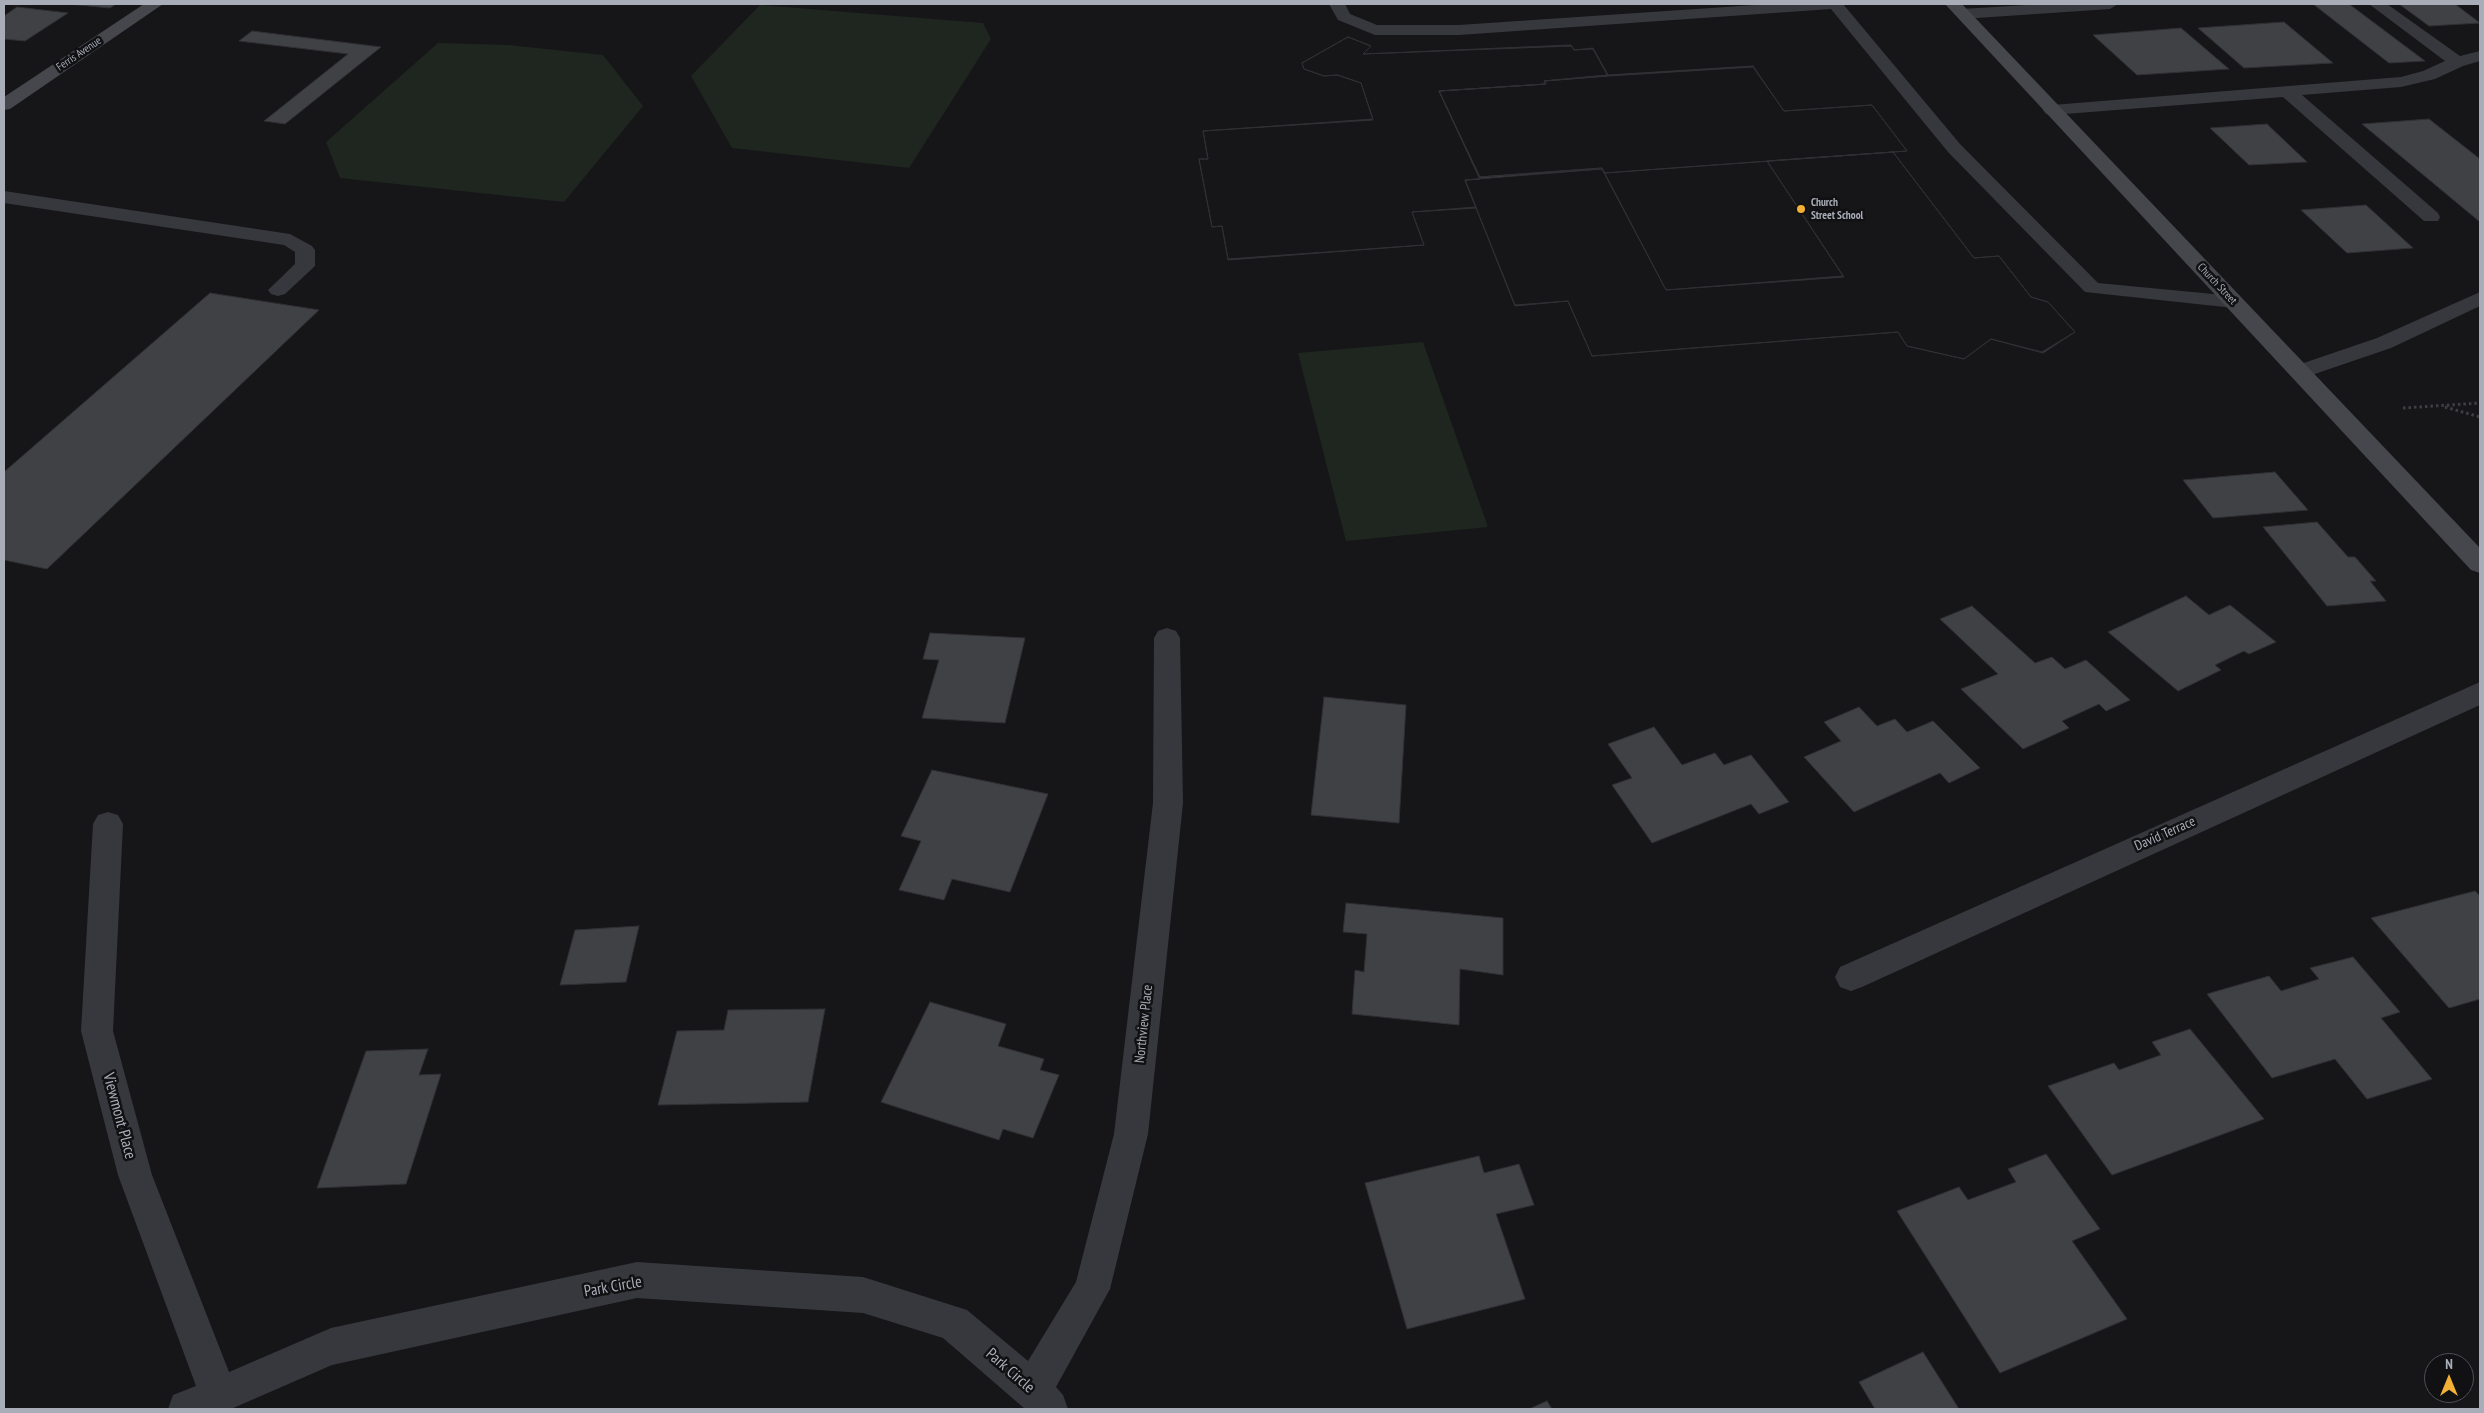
<!DOCTYPE html>
<html>
<head>
<meta charset="utf-8">
<style>
  body { margin:0 }
  #map { position:relative; width:2484px; height:1413px; overflow:hidden; background:#161618; font-family:"PT Sans Narrow",sans-serif }
  canvas { display:block }
  .frame { position:absolute; inset:0; border:5px solid #a8adb8; pointer-events:none }
  .north { position:absolute; left:2424px; top:1353px; width:50px; height:50px; box-sizing:border-box; background:#111113; border:1px solid #4d4f55; border-radius:50%; rotate:0deg; font-size:14px; font-weight:700; line-height:20px; text-align:center; color:#a8adb8 }
  .north::after { content:''; display:block; margin:auto; width:18px; height:22px; background:#f2b134; clip-path:polygon(50% 0,100% 100%,50% 72%,0 100%) }
</style>
</head>
<body>
<div id="map">
<canvas width="2484" height="1413"></canvas>
<div class="frame"></div>
<div class="north">N</div>
</div>
<script>
const c = document.querySelector('canvas').getContext('2d');
c.lineJoin = 'round';
function paint(path, color) {
  c.fillStyle = color;
  c.fill(path, 'evenodd');
}
function poly(rows) {
  const path = new Path2D();
  for (const r of rows) {
    path.moveTo(r[0], r[1]);
    for (let i = 2; i < r.length; i += 2) path.lineTo(r[i], r[i + 1]);
  }
  return path;
}
function stroke(path, color, width, dash) {
  c.strokeStyle = color;
  c.lineWidth = width;
  c.lineCap = dash ? 'butt' : 'round';
  c.setLineDash(dash || []);
  c.stroke(path);
}
function write(font, color, halo, rows, align = 'center') {
  c.font = font + ' "PT Sans Narrow",sans-serif';
  c.lineWidth = 5;
  c.setLineDash([]);
  c.textBaseline = 'middle';
  c.strokeStyle = halo;
  c.fillStyle = color;
  for (const [text, x, y, turn = 0] of rows) {
    c.save();
    c.translate(x, y);
    c.rotate((+turn || 0) * Math.PI / 180);
    c.textAlign = isNaN(turn) ? turn : align;
    if (halo) c.strokeText(text, 0, 0);
    c.fillText(text, 0, 0);
    c.restore();
  }
}
const green = poly([
  [760,5,983,23,991,39,909,168,732,148,691,76],
  [438,43,508,45,603,55,643,106,564,202,340,178,326,142],
  [1423,342,1488,527,1346,541,1298,353]
]);
const building = poly([
  [68,4,116,4,110,8,68,4],
  [2313,4,2349,4,2425,61,2389,63,2313,4],
  [2399,4,2455,4,2480,23,2429,26,2399,4],
  [17,7,68,13,25,41,4,39,4,16,17,7],
  [2284,22,2333,63,2244,68,2198,28,2284,22],
  [2181,28,2229,69,2137,75,2093,35,2181,28],
  [252,31,381,47,285,124,264,121,348,54,239,41,252,31],
  [1348,37,1371,46,1363,54,1571,45,1574,50,1593,48,1608,75,1544,81,1546,84,1439,91,1480,179,1465,180,1476,207,1412,212,1424,245,1228,259,1222,226,1212,227,1199,159,1208,159,1203,131,1373,119,1361,83,1337,75,1324,76,1304,69,1302,63,1348,37],
  [1348,37,1371,46,1363,54,1572,46,1574,50,1593,49,1608,76,1544,81,1546,84,1439,91,1480,179,1465,180,1476,208,1412,212,1424,245,1228,260,1222,226,1212,227,1199,159,1208,159,1203,131,1373,120,1361,83,1338,75,1324,76,1304,69,1302,63,1348,37],
  [1753,66,1784,111,1872,105,1907,151,1604,173,1602,168,1479,177,1439,91,1546,84,1544,81,1608,75,1753,66],
  [1753,67,1784,111,1872,105,1907,151,1605,173,1602,169,1480,177,1439,91,1546,84,1544,81,1608,76,1753,67],
  [2429,119,2480,159,2480,222,2362,124,2429,119],
  [2267,124,2307,162,2249,165,2210,128,2267,124],
  [1893,152,1974,258,1999,256,2031,297,2048,302,2075,332,2042,352,1991,339,1964,359,1907,346,1898,332,1592,356,1568,301,1515,305,1465,180,1480,179,1479,177,1602,168,1666,290,1843,276,1767,161,1893,152],
  [1893,152,1974,258,1999,256,2031,297,2048,302,2075,332,2043,353,1991,339,1964,359,1907,346,1898,332,1592,356,1568,301,1515,306,1465,180,1602,169,1666,290,1844,277,1767,161,1893,152],
  [2366,205,2413,248,2347,253,2301,210,2366,205],
  [210,293,319,310,47,569,4,560,4,472,210,293],
  [2275,472,2308,510,2213,518,2183,480,2275,472],
  [2317,522,2348,557,2355,557,2376,581,2370,581,2386,601,2327,606,2263,527,2317,522],
  [2186,596,2209,615,2230,605,2276,642,2249,654,2244,651,2215,665,2221,670,2178,691,2108,632,2186,596],
  [1972,606,2035,663,2052,657,2065,669,2086,660,2130,700,2106,711,2099,704,2062,721,2069,728,2023,749,1961,689,1998,674,1940,619,1972,606],
  [930,633,1025,638,1005,723,922,718,939,660,923,659,930,633],
  [1324,697,1406,705,1399,823,1311,815,1324,697],
  [1859,707,1877,726,1895,719,1907,732,1933,721,1980,768,1949,783,1940,773,1854,812,1804,757,1841,741,1824,722,1859,707],
  [1654,727,1682,765,1715,753,1724,765,1751,755,1789,802,1759,814,1751,804,1652,843,1612,785,1632,778,1608,744,1654,727],
  [932,770,1048,794,1010,892,952,879,944,900,899,890,921,841,901,836,932,770],
  [2475,891,2480,896,2480,999,2449,1008,2371,918,2475,891],
  [1346,903,1503,918,1503,975,1460,969,1459,1025,1352,1014,1355,970,1364,972,1367,934,1343,932,1346,903],
  [639,926,626,982,560,985,575,930,639,926],
  [2353,957,2400,1012,2381,1018,2432,1079,2367,1099,2335,1059,2272,1078,2207,994,2269,976,2281,991,2319,979,2310,968,2353,957],
  [930,1002,1006,1024,998,1046,1044,1059,1040,1070,1059,1075,1033,1138,1003,1129,999,1140,881,1102,930,1002],
  [825,1009,808,1102,658,1105,677,1031,724,1030,728,1010,825,1009],
  [2190,1029,2264,1119,2112,1175,2048,1086,2114,1063,2119,1070,2161,1055,2152,1042,2190,1029],
  [428,1049,419,1075,441,1074,406,1184,317,1188,366,1051,428,1049],
  [2046,1154,2100,1229,2072,1241,2127,1319,2000,1373,1897,1211,1959,1187,1968,1200,2016,1182,2008,1169,2046,1154],
  [1479,1156,1484,1173,1519,1164,1534,1205,1496,1214,1525,1299,1407,1329,1365,1183,1479,1156],
  [1923,1352,1959,1409,1875,1409,1859,1382,1923,1352],
  [1547,1401,1552,1409,1529,1409,1547,1401]
]);
const path = poly([
  [2445,407,2480,417],
  [2403,408,2480,403]
]);
const lane = poly([
  [1329,4,1345,4,1350,14,1377,25,1459,25,1770,4,1843,4,1960,144,2098,283,2234,296,2241,298,2244,302,2241,306,2234,308,2085,292,1948,152,1831,9,1459,35,1375,35,1338,20,1329,4],
  [2043,4,2118,4,2110,9,1962,19,1954,14,1962,9,2043,4],
  [2369,4,2387,4,2460,56,2480,51,2480,61,2463,66,2435,79,2401,87,2302,95,2438,213,2440,217,2438,221,2424,221,2283,97,2052,115,2046,114,2043,110,2046,106,2052,105,2401,77,2423,71,2445,61,2369,4],
  [4,191,290,234,312,246,315,250,315,266,285,294,278,296,271,294,268,290,295,264,295,252,284,245,4,203,4,191],
  [2480,292,2480,306,2391,348,2300,379,2292,377,2289,372,2292,367,2377,338,2480,292]
]);
const street = poly([
  [1167,628,1176,631,1180,638,1183,803,1148,1134,1110,1289,1056,1387,1063,1395,1068,1409,1025,1409,943,1338,863,1313,637,1298,332,1365,231,1409,168,1409,173,1395,196,1386,118,1175,81,1031,93,824,98,815,108,812,118,815,123,824,113,1031,152,1175,229,1372,331,1328,637,1262,863,1277,967,1310,1028,1361,1076,1282,1114,1134,1153,803,1154,638,1158,631,1167,628],
  [2480,682,2480,705,1862,987,1851,991,1840,987,1835,977,1840,967,2480,682]
]);
const secondary = poly([
  [144,4,163,4,10,109,4,110,4,97,144,4],
  [1945,4,1962,4,2480,548,2480,573,2471,570,1945,4]
]);
const markers = [
  [1801,209,5,"#f2b134"]
];
const farStreetnames = [
  ["Ferris Avenue",79,54,-34],
  ["Church Street",2217,284,47]
];
const farPoinames = [
  ["Church",1811,203],
  ["Street School",1811,216]
];
const streetNames = [
  ["David Terrace",2165,834,-24],
  ["Northview Place",1144,1024,-84]
];
const nearStreetnames = [
  ["Viewmont Place",119,1116,75],
  ["Park Circle",613,1287,-10],
  ["Park Circle",1010,1371,41]
];
paint(green, '#1e261f');
paint(building, '#404145');
stroke(building, '#303034', 1);
stroke(path, '#3d3f44', 3, [2.5, 3]);
paint(lane, '#37383d');
paint(street, '#37383d');
paint(secondary, '#45474d');
for (const [x, y, r, color] of markers) {
  const dot = new Path2D();
  dot.arc(x, y, r, 0, 2 * Math.PI);
  c.fillStyle = color;
  c.fill(dot);
  stroke(dot, '#111113', 2);
}
write('11px', '#a8adb8', '#111113', farStreetnames);
write('bold 11px', '#a8adb8', '#111113', farPoinames, 'left');
write('14px', '#a8adb8', '#111113', streetNames);
write('16px', '#a8adb8', '#111113', nearStreetnames);
</script>
</body>
</html>
